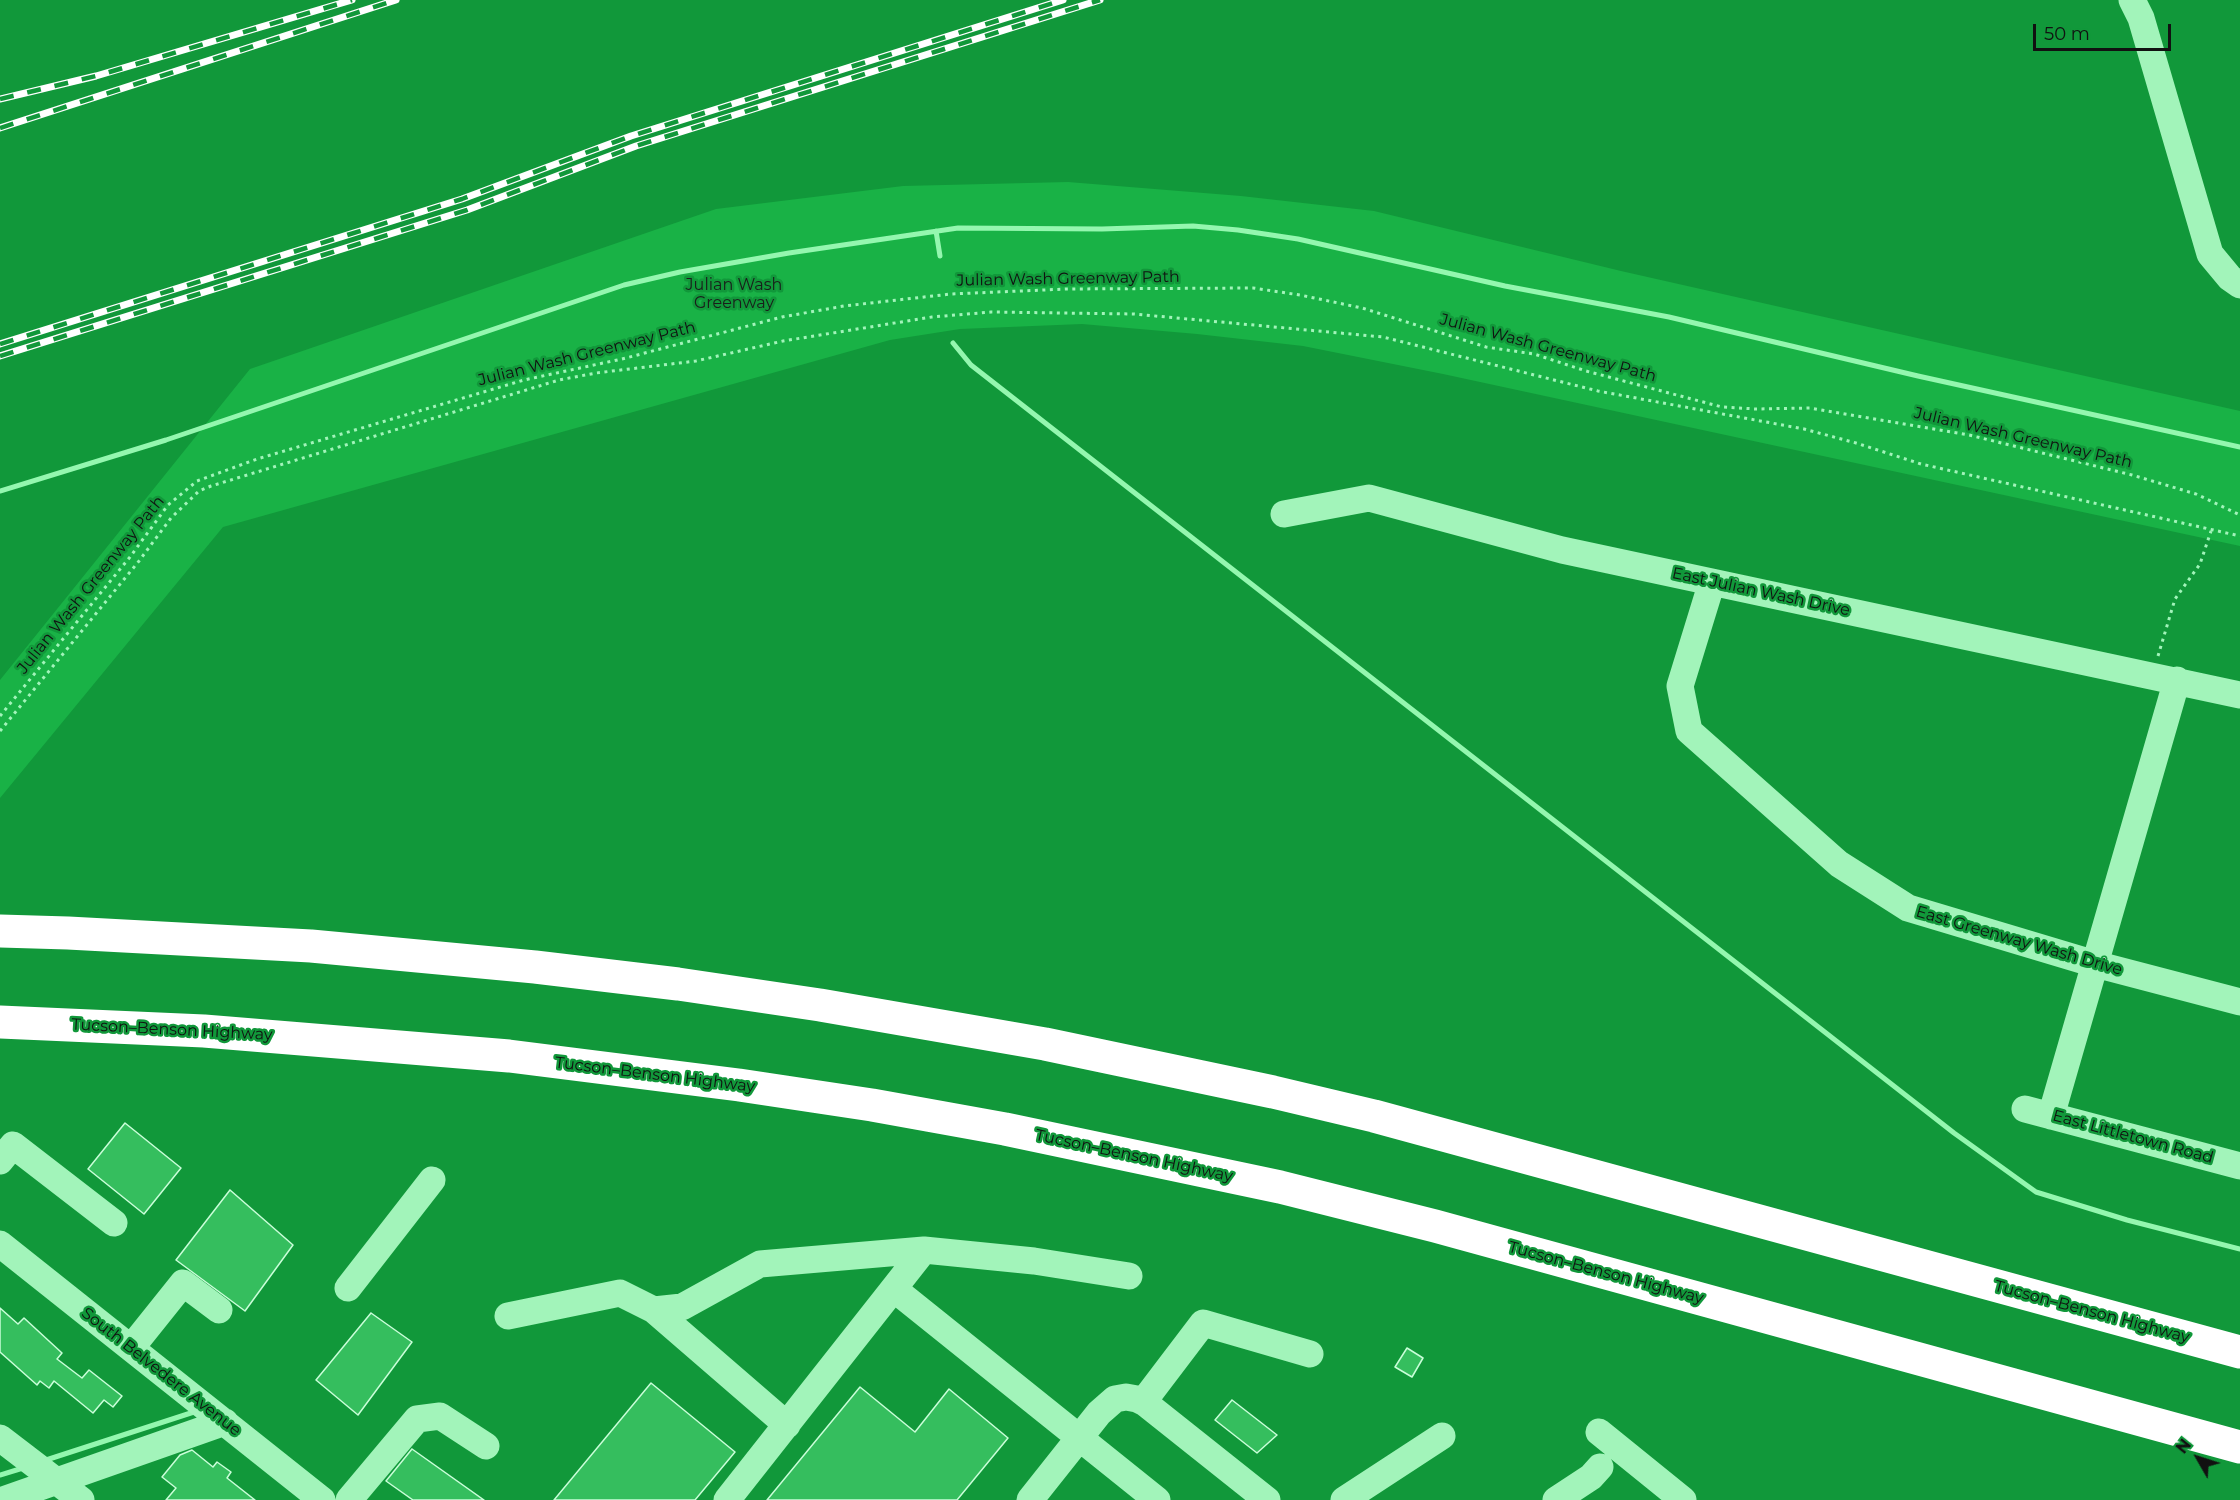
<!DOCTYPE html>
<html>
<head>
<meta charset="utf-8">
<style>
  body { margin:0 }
  #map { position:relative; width:2240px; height:1500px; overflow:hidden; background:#11983a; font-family:Montserrat,sans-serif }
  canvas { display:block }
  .north { position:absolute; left:2168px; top:1428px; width:60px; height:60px; -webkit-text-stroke:4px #11983a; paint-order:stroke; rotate:309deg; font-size:16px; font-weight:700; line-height:24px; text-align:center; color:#111 }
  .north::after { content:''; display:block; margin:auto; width:21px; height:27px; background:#111; clip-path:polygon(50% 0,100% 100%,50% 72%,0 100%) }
  .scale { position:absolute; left:2033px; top:24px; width:138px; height:27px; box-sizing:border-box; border:3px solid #111; border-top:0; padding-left:8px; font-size:18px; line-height:21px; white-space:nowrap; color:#111; -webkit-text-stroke:4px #11983a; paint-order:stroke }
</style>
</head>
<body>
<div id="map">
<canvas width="2240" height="1500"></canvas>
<div class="north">N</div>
<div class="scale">50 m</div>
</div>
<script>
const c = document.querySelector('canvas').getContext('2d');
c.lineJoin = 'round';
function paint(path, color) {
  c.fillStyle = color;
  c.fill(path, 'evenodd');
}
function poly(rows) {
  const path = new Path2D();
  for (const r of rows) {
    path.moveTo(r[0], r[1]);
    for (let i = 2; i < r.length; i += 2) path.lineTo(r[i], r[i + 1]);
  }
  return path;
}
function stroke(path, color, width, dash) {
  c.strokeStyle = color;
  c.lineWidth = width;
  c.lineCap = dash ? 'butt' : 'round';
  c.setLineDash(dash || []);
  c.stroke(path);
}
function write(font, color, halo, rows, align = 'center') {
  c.font = font + ' Montserrat,sans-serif';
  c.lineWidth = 5;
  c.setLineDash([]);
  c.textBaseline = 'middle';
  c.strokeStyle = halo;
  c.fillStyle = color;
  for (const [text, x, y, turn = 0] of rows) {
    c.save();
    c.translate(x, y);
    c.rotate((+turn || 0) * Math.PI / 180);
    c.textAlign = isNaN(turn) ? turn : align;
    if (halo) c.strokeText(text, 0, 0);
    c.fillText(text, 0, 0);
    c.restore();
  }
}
const green = poly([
  [1068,182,1241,196,1374,211,1621,271,2240,411,2240,546,1443,374,1303,346,1197,334,1082,324,960,329,890,340,223,527,0,798,0,680,250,369,716,209,903,186]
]);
const stream = poly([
  [936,231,940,256],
  [953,343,971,365,1954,1133,2036,1192,2127,1220,2240,1249],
  [0,491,166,440,624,285,680,272,789,253,958,228,1102,229,1193,226,1238,230,1298,239,1505,286,1669,317,1918,376,2240,447],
  [43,1461,197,1411],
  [0,1475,23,1468]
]);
const building = poly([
  [125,1123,181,1168,144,1214,88,1169,125,1123],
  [230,1190,293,1245,245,1311,176,1260,230,1190],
  [0,1308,18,1324,24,1318,62,1353,57,1359,82,1378,89,1370,122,1396,113,1407,104,1400,93,1413,54,1381,49,1388,40,1381,37,1385,0,1352,0,1308],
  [371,1313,412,1342,358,1415,316,1380,371,1313],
  [1407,1348,1423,1358,1412,1377,1395,1367,1407,1348],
  [651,1383,735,1452,695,1500,554,1500,651,1383],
  [860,1387,915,1432,949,1389,1008,1438,957,1500,767,1500,860,1387],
  [1232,1400,1277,1435,1257,1453,1215,1420,1232,1400],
  [412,1449,484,1500,413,1500,386,1481,412,1449],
  [192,1450,213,1467,217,1462,231,1472,227,1478,255,1500,166,1500,176,1488,162,1477,180,1455,192,1450]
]);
const path = poly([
  [2158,656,2175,599,2200,564,2211,531],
  [0,716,130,557,168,505,197,481,257,459,524,380,622,359,782,317,844,306,951,294,1067,289,1253,288,1300,295,1362,308,1486,347,1534,354,1586,371,1722,407,1756,409,1810,408,1969,435,2132,475,2196,494,2240,515],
  [0,731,139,561,171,518,199,491,211,486,559,380,596,373,696,361,783,341,932,317,991,312,1134,314,1383,337,1598,391,1804,429,1856,443,1921,464,2240,536]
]);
const minor = poly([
  [2132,0,2141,18,2210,254,2230,278,2240,285],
  [1284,514,1369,498,1562,550,2240,695],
  [1712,582,1680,686,1689,731,1839,864,1908,908,2095,964,2240,1002],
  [2025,1109,2240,1166],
  [2051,1116,2177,680],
  [0,1161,13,1145,114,1223],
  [0,1244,322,1500],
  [348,1288,432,1180],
  [894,1289,1157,1500],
  [654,1310,682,1307,760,1264,924,1250],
  [508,1316,620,1293,654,1310,787,1425],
  [131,1348,183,1283,219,1310],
  [1143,1402,1203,1323,1310,1354],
  [1599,1432,1683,1500],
  [0,1438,81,1500],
  [3,1500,225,1422],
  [349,1500,417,1419,440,1416,486,1446],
  [727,1500,924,1250,1034,1261,1129,1276],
  [1030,1500,1099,1413,1115,1399,1126,1397,1137,1399,1145,1403,1267,1500],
  [1344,1500,1442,1436],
  [1556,1500,1591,1477,1600,1467]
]);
const highway = poly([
  [0,931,68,933,311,946,535,967,678,984,820,1005,1045,1044,1273,1092,1374,1116,2240,1352],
  [0,1022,204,1031,509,1056,739,1085,872,1105,1005,1129,1280,1187,1435,1226,2240,1447]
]);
const rail = poly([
  [0,99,96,76,352,0],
  [0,128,396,0],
  [0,344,462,199,631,136,1063,0],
  [0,356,467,210,636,146,1100,0]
]);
const streetNames = [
  ["Julian Wash Greenway Path",1068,279,-1],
  ["Julian Wash Greenway Path",1548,348,15],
  ["Julian Wash Greenway Path",587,354,-14],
  ["Julian Wash Greenway Path",2023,438,13],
  ["Julian Wash Greenway Path",91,585,-51],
  ["East Julian Wash Drive",1761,592,12],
  ["East Greenway Wash Drive",2019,941,16],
  ["Tucson–Benson Highway",172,1030,3],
  ["Tucson–Benson Highway",655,1075,7],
  ["East Littletown Road",2133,1137,15],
  ["Tucson–Benson Highway",1134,1156,12],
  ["Tucson–Benson Highway",1606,1273,15],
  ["Tucson–Benson Highway",2092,1312,15],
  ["South Belvedere Avenue",161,1372,38]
];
const parkNames = [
  ["Julian Wash",734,285],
  ["Greenway",734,303]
];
paint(green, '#19b246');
stroke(stream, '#94f7af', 5);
paint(building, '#35be5e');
stroke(building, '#cafed9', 1.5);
stroke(path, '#a2f4ba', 3, [3, 4.5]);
stroke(minor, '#a2f4ba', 27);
stroke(highway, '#fff', 33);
stroke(rail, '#fff', 7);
stroke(rail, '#11983a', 4.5, [14]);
write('16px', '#111', '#11983a', streetNames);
write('16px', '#1a1d1b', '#11983a', parkNames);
</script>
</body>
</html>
